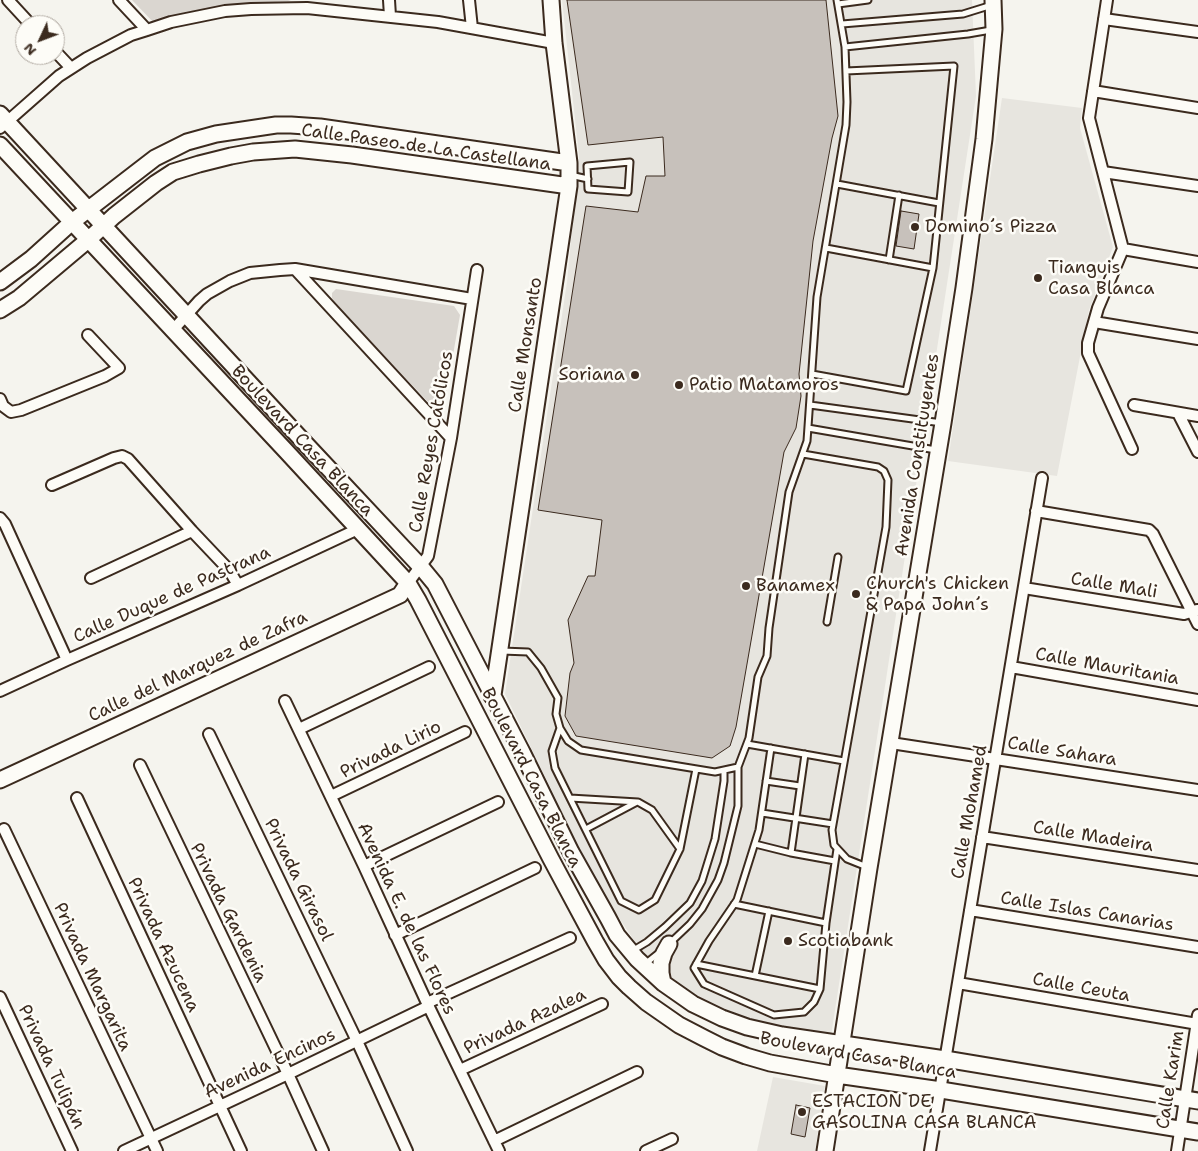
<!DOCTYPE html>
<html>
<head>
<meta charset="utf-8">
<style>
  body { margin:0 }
  #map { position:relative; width:1198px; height:1151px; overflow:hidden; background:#f5f4ee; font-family:"Shantell Sans",sans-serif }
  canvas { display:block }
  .north { position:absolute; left:15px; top:15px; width:50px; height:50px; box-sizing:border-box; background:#fdfcf7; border:1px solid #afa8a0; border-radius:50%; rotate:227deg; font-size:14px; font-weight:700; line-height:20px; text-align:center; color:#3b2a1e }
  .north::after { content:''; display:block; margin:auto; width:18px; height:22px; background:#3b2a1e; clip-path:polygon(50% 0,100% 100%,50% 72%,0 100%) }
</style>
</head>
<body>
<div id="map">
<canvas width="1198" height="1151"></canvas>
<div class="north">N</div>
</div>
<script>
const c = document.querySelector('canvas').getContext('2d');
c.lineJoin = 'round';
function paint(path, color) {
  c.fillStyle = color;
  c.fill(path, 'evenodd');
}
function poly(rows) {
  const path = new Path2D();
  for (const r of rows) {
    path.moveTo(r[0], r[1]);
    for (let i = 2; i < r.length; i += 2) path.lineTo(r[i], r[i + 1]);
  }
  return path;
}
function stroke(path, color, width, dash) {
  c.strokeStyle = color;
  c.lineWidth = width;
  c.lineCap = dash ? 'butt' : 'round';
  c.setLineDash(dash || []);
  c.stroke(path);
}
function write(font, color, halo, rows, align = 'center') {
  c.font = font + ' "Shantell Sans",sans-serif';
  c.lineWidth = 5;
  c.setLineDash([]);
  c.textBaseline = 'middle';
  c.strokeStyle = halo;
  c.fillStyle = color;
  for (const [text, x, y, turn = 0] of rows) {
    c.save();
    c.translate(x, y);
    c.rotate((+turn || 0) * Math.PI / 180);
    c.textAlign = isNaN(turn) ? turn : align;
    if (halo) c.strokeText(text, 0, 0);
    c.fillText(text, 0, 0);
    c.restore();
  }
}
const built = poly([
  [562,0,972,0,976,96,831,1036,762,1026,685,990,650,964,599,888,505,694,567,282,579,156],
  [1002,98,1082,108,1080,128,1113,247,1089,310,1057,476,948,461],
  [773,1077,825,1086,815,1151,757,1151]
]);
const green = poly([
  [132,0,291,0,288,1,236,5,154,23],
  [336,289,454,306,460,315,445,401,442,406,433,407,336,305,332,298,332,293]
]);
const building = poly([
  [567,0,826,0,838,116,832,138,813,241,799,374,801,396,796,428,784,452,736,727,730,746,712,758,576,736,565,716,570,673,574,663,568,620,588,576,595,576,602,520,538,510,586,206,638,212,646,176,665,176,663,137,588,145,567,0],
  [901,211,919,214,914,249,896,246,901,211],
  [796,1105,810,1108,805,1137,791,1134,796,1105]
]);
const lane = poly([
  [838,4,868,0],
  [842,24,963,14,992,5],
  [845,47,968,34,991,30],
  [630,162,628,192,588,189,587,166,630,162],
  [570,175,588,179],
  [837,184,939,203],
  [826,248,933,268],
  [889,260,899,195],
  [812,374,906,391,933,268,954,66,846,71],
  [810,405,942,423],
  [808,428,936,450],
  [803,454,878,467,884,471,888,480,886,527,832,830,834,845,847,859,867,867],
  [827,622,838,557],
  [502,651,528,652,541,668,558,698,556,714,560,728,568,741,581,750,715,772,738,767,749,738,758,677,767,656,769,628,789,492,807,441,817,297,846,125,847,102,845,47,837,0],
  [560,728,552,751,555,768,621,901,639,910,655,900,680,849,696,769],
  [747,744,844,761],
  [771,748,759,830,737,900,709,941,694,968,704,984,774,1015,804,1012,814,1002,820,989,826,923,837,849],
  [805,754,791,853,835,861],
  [766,781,800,786],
  [570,798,638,802,652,810,680,849],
  [762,813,833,824],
  [586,829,637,802],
  [755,844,791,853],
  [734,904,826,923],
  [670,943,690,924,702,909,718,880,724,863,738,806,738,767],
  [632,951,647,942,665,927,690,903,702,881,715,839,724,781,724,770],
  [645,964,660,952],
  [696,964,820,989],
  [755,976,769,911]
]);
const street = poly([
  [8,0,31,25],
  [119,0,147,30],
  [389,0,390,16],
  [469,0,472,28],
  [1107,0,1089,118,1123,249,1098,308,1088,343,1088,353,1132,449],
  [1104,19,1198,32],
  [55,51,71,68],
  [1093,91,1198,108],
  [0,128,59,76,87,58,131,35,147,30,171,22,225,11,251,9,307,8,438,22,554,43],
  [1103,172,1198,186],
  [1123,249,1198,262],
  [295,269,451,438],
  [1094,322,1198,339],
  [173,330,199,301,207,294,230,281,250,273,280,270,295,269,472,299],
  [0,399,3,406,11,412,21,410,105,376,119,368,88,335],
  [1134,405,1198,416],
  [1178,413,1198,452],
  [52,485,114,458,122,456,128,459,192,531,229,570,238,585],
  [1036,511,1149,530,1153,534,1198,624],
  [0,518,5,524,67,660],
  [91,578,192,531],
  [408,583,428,556,451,438,477,270],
  [1024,588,1184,614,1197,610],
  [1011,667,1198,700],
  [0,691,67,660,238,585,358,529],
  [285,701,364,866,427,1003,499,1151],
  [299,729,429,667],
  [209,734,357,1041,407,1151],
  [891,743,1198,790],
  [140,765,288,1074,323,1151],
  [331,796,465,732],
  [77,798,241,1151],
  [4,829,157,1151],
  [982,837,1198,870],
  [364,866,498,802],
  [970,910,1198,947],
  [395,935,535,868],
  [958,983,1198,1024],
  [0,997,72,1151],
  [427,1003,570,938],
  [460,1070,602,1004],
  [494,1141,637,1072],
  [124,1151,288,1074,429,1006],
  [646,1151,672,1139],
  [930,1151,1042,478],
  [1177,1151,1198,1015]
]);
const secondary = poly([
  [0,114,303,441,421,567,435,584,522,752,571,852,608,918,617,935,637,959,663,983,693,1004,722,1018,747,1027,782,1035,945,1059,1198,1101],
  [0,145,286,451,408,583,418,600,551,859,595,941,606,960,619,977,629,987,646,1002,679,1025,704,1038,722,1047,746,1056,770,1063,837,1075,941,1090,1198,1132],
  [0,282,31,259,72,222,142,168,155,158,187,142,216,134,276,125,291,125,320,127,569,163],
  [0,310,19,298,88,240,114,216,156,183,173,172,199,164,231,156,253,152,295,149,352,155,569,186],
  [492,696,493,695,569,186,569,163,554,43,551,0],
  [0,780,400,595,408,583],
  [663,983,661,973,661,963,664,953,669,944],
  [825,1151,869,868,943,423,964,288,984,139,994,29,993,0]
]);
const markers = [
  [915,227,5,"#3b2a1e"],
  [1038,278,5,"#3b2a1e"],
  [635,375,5,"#3b2a1e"],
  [679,385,5,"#3b2a1e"],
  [746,586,5,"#3b2a1e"],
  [856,594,5,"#3b2a1e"],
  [788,941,5,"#3b2a1e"],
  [802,1112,5,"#3b2a1e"]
];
const streetNames = [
  ["Calle Paseo de La Castellana",426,148,8],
  ["Calle Monsanto",526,345,-81],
  ["Boulevard Casa Blanca",302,441,47],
  ["Calle Reyes Católicos",432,442,-80],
  ["Avenida Constituyentes",918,455,-81],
  ["Calle Mali",1114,586,9],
  ["Calle Duque de Pastrana",172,595,-24],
  ["Calle del Marquez de Zafra",198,667,-25],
  ["Calle Mauritania",1107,667,10],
  ["Privada Lirio",391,750,-26],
  ["Calle Sahara",1062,752,9],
  ["Boulevard Casa Blanca",531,778,63],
  ["Calle Mohamed",970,812,-80],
  ["Calle Madeira",1093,837,9],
  ["Privada Girasol",298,880,64],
  ["Calle Islas Canarias",1087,912,9],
  ["Privada Gardenia",228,913,64],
  ["Avenida E. de las Flores",406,919,65],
  ["Privada Azucena",163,945,65],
  ["Privada Margarita",92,977,65],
  ["Calle Ceuta",1081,988,10],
  ["Privada Azalea",525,1022,-25],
  ["Boulevard Casa Blanca",858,1056,10],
  ["Avenida Encinos",270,1064,-25],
  ["Privada Tulipán",51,1067,65],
  ["Calle Karim",1171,1080,-81]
];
const poiNames = [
  ["Domino´s Pizza",925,227],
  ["Tianguis",1048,268],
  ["Casa Blanca",1048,289],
  ["Soriana",625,375,"right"],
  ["Patio Matamoros",689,385],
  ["Church's Chicken",866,584],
  ["& Papa John´s",866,605],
  ["Banamex",756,586],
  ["Scotiabank",798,941],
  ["ESTACION DE",812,1102],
  ["GASOLINA CASA BLANCA",812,1123]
];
paint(built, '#e7e5df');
paint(green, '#dad6d0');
paint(building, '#c7c1bb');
stroke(building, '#3b2a1e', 1);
stroke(lane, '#3b2a1e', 9);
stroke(street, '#3b2a1e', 14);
stroke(secondary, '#3b2a1e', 19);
stroke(lane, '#fdfcf7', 5);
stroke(street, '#fdfcf7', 10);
stroke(secondary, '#fdfcf7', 15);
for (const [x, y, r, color] of markers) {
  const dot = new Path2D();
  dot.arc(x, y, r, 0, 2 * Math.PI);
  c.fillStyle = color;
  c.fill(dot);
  stroke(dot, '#fdfcf7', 2);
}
write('18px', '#3b2a1e', '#fdfcf7', streetNames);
write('18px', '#3b2a1e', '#fdfcf7', poiNames, 'left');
</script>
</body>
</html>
